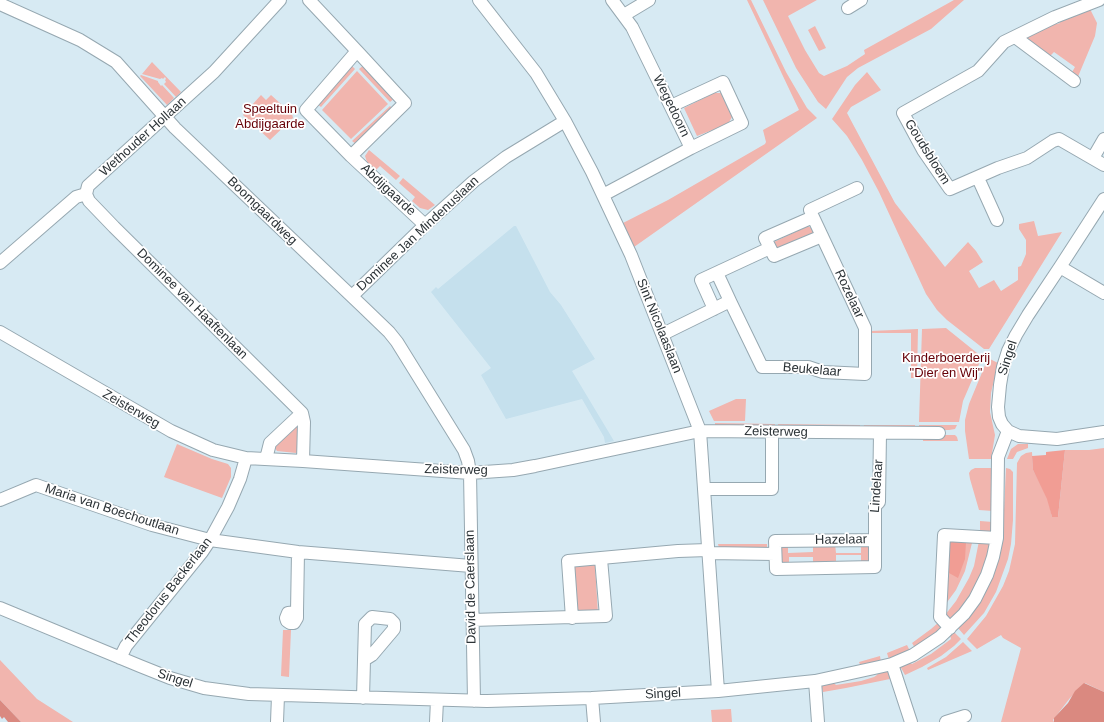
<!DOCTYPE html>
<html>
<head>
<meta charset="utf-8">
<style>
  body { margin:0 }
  canvas { display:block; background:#d7eaf3 }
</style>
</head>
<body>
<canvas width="1104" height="722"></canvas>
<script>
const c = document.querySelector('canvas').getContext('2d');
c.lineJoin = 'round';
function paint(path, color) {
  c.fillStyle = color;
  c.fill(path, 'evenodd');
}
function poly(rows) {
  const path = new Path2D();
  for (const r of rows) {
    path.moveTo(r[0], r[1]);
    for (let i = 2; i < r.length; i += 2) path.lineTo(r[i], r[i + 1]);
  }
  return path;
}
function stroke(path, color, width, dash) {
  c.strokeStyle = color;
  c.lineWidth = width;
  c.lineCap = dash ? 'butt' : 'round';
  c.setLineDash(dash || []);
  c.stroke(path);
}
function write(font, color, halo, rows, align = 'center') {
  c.font = font + ' Arial,sans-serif';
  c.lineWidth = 3.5;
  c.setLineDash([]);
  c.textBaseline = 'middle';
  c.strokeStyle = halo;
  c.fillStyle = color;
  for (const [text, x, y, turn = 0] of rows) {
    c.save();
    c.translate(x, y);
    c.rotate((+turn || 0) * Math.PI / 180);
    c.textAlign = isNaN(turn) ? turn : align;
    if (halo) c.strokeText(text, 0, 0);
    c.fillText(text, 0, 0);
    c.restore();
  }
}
const built = poly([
  [514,226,516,226,550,292,561,305,595,359,572,371,614,441,605,443,604,437,582,399,506,419,481,375,491,368,431,292,436,287,438,289]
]);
const green = poly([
  [747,0,751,0,786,72,807,108,817,118,634,247,623,223,668,200,765,144,766,142,763,130,799,110],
  [763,0,817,0,788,16,805,50,819,73,824,76,847,66,865,54,864,50,954,0,964,0,931,29,858,68,847,77,826,109,818,102,796,68],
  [1089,7,1097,23,1095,36,1077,79,1071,74,1075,67,1054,52,1049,57,1025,40,1030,32,1054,20,1057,24,1060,23,1060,19],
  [815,26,826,48,819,51,808,30],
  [152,62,181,92,176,97,164,84,166,82,165,80,166,79,165,77,163,79,162,78,160,79,142,74],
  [351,65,355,69,321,107,317,104],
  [364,65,395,98,390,102,359,69],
  [357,71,388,104,351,139,322,110],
  [867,72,881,90,851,107,847,113,895,203,945,267,968,242,976,251,983,262,969,271,979,288,994,280,1001,291,1018,280,1018,267,1021,266,1026,254,1026,240,1019,229,1019,224,1034,221,1038,236,1062,232,989,349,984,349,947,320,937,310,926,294,879,192,862,160,847,136,832,119,855,85],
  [141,75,158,81,158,82,161,86,162,85,174,98,167,105,140,76],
  [714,93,729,93,736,110,728,124,697,136,684,108],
  [261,95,266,100,271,95,292,114,293,118,270,140,243,115],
  [390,106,394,110,356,144,352,141],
  [369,150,400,176,396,180,380,166,376,170,367,162,365,156],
  [403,178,435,205,428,210,420,208,412,201,415,197,399,183],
  [808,226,811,228,814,233,780,249,777,248,774,242],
  [946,328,982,357,963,401,959,422,919,422,922,329],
  [918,329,917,378,911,378,911,333,870,333,870,331],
  [988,358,998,363,991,393,990,412,995,435,991,459,969,459,965,431,965,420,969,404],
  [736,399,746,399,745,421,714,421,709,411],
  [715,423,775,424,775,429,715,428],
  [778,424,860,425,860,430,778,429],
  [864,425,915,425,915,430,863,430],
  [919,425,957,425,955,429,949,430,919,430],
  [297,426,300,426,299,450,296,453,277,451,275,448,276,444],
  [942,435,955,435,957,437,958,441,923,441,923,437],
  [177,444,212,459,228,464,231,468,231,477,222,498,164,477],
  [1018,444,1028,444,1028,448,1017,452,1013,459,1007,459,1011,449],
  [1104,448,1104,692,1085,683,1070,698,1053,720,1054,722,1001,722,1021,648,1003,638,1001,635,977,649,967,639,986,616,1003,586,1009,571,1015,544,1017,463,1021,456,1026,453,1032,452,1033,470,1048,499,1052,517,1058,517,1065,450,1089,450],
  [975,468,991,468,993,511,979,510,970,479,969,473,971,470],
  [1006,468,1010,469,1013,472,1013,520,1011,544,1008,559,996,592,984,613,964,635,958,628,970,614,1003,532],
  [980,521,993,522,992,534,980,533],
  [947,538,973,539,965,571,956,590,945,605],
  [979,541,991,542,985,567,972,594,951,621,945,615,956,601,969,578,974,566],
  [861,543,870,543,870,564,861,564,861,555,836,555,836,564,813,565,813,557,789,557,789,565,782,566,781,545,788,545,788,553,813,552,813,544,835,544,836,553,861,553],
  [718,544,767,544,767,549,719,548],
  [595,565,598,614,573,615,571,566],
  [939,622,944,627,915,648,912,643,931,629],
  [283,630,291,630,289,677,281,676],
  [954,632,961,639,954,646,941,656,922,667,905,675,900,666,908,662,912,664,931,654,951,639,950,635],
  [963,642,972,651,928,670,927,668,946,657],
  [907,645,910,651,889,660,887,653],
  [880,656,881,662,861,667,859,662],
  [0,660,37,699,73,722,21,722,0,700],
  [887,670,890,679,846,688,823,692,821,684,833,682,836,685,861,681,874,677,877,675,878,673],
  [731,709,732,722,712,722,711,710]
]);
const forest = poly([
  [1065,450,1058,517,1052,517,1047,499,1033,470,1032,456,1046,455,1046,452],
  [950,542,966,542,965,559,958,578,949,573]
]);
const water = poly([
  [1084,683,1104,692,1104,722,1054,722,1054,718,1068,703,1075,691],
  [0,700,21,722,8,722,4,717,2,719,0,716]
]);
const minor = poly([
  [280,0,214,72,88,186,86,194,89,201,114,227,302,413],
  [309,0,357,51],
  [479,0,536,73,565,121,592,172,631,255,700,431,718,691],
  [1099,0,1055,17,1004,42,978,71,903,113,923,150,950,189,998,168,1027,158,1053,141,1059,139,1104,165],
  [0,4,80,40,116,62,175,128,362,306,389,332,397,342,464,450,468,461,470,473,474,701],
  [848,8,861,0],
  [624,15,649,0],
  [1015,37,1074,81],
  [671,106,723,82,742,123,691,148],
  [351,156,405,103,357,51,306,110,351,156,425,225],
  [1093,158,1104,139],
  [978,178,997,220],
  [603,195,691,148,632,27,612,0],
  [1104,199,1060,267,1028,315,1016,335,1008,351,1003,367,1000,385,998,407,999,417,1002,424,1008,431,1019,436,1057,439,1104,432],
  [822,236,774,256,765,238,813,217,810,210,857,188],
  [0,263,76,197,86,194],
  [1060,267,1104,293],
  [352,296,425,225,474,181,506,157,565,121],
  [730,301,762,367,808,367,823,372,865,374,865,328,813,217],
  [714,309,701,280,770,248],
  [0,332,171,431,213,450,246,458,303,461,470,473,513,470,535,466,700,431,939,433],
  [663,334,730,301,717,273],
  [266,459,270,443,302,413,304,422,303,461],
  [705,489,772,489,772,432],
  [0,500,36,485,152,525,210,540,298,552,471,566],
  [874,540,775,541,776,569,875,567,875,506,879,502,880,433],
  [708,553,775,554],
  [0,608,140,666,170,678,204,688,249,694,487,701,592,698,718,691,815,681,879,667,892,664,913,655,940,637,964,614,975,599,987,575,993,557,997,538,998,457,1008,431],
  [297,612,288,613,286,618,287,621,290,623,294,623,297,618,297,612,298,552],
  [572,618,568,561,678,551,708,550],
  [472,620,606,616,601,559],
  [950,628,940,617,944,535,997,538],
  [120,658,126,646,202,552,210,540,228,507,240,479,246,458],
  [892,664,911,722],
  [815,681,818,722],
  [363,698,364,660,372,655,394,629,394,623,390,619,372,617,365,624,364,660],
  [592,698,594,722],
  [277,722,278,696],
  [436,722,437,700],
  [946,722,965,716]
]);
const streetNames = [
  ["Wegedoorn",671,106,64],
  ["Wethouder Hollaan",143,137,-42],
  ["Goudsbloem",927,152,58],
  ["Abdijgaarde",388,190,43],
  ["Boomgaardweg",262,211,44],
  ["Dominee Jan Mindenuslaan",418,234,-43],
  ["Rozelaar",849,294,65],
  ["Dominee van Haaftenlaan",192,304,45],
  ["Sint Nicolaaslaan",659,326,68],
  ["Singel",1008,358,-72],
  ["Beukelaar",812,370,5],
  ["Zeisterweg",131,409,30],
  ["Zeisterweg",776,432,1],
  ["Zeisterweg",456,470,1],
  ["Lindelaar",877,486,-86],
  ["Maria van Boechoutlaan",112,510,18],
  ["Hazelaar",841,540,-1],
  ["David de Caerslaan",471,587,-91],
  ["Theodorus Backerlaan",169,591,-52],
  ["Singel",175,679,18],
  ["Singel",663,694,-3]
];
const parkNames = [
  ["Speeltuin",270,109],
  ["Abdijgaarde",270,124],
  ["Kinderboerderij",946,358],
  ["\"Dier en Wij\"",946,373]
];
paint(built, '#c5e0ed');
paint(green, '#f1b5ae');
paint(forest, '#f19d94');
paint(water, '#da8980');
stroke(minor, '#96a8b1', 14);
stroke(minor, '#fff', 12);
write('13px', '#2c3337', '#fff', streetNames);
write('13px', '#660007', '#fff', parkNames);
</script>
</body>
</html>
